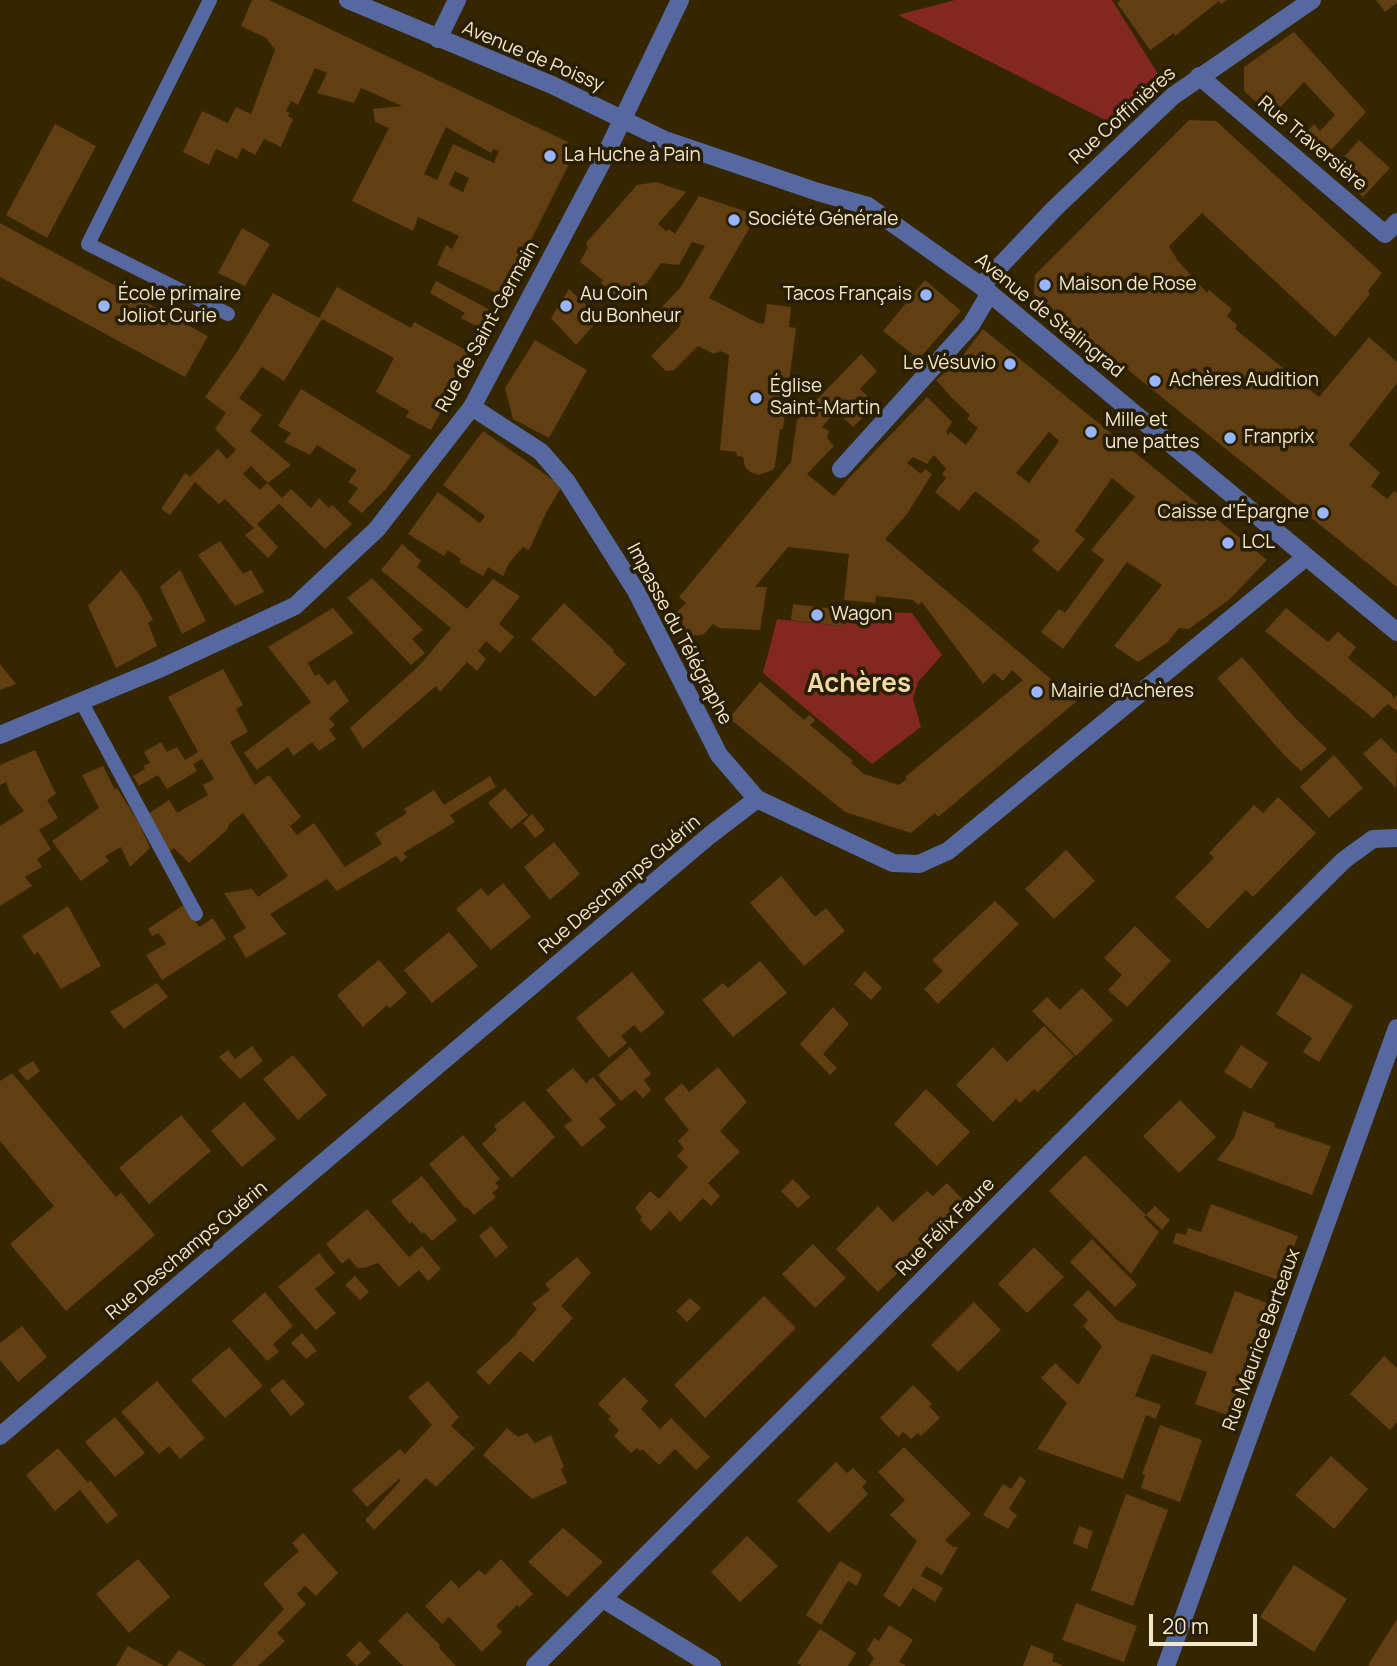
<!DOCTYPE html>
<html>
<head>
<meta charset="utf-8">
<style>
  body { margin:0 }
  #map { position:relative; width:1397px; height:1666px; overflow:hidden; background:#352600; font-family:Manrope,sans-serif }
  canvas { display:block }
  .scale { position:absolute; left:1149px; top:1614px; width:108px; height:32px; box-sizing:border-box; border:4px solid #f3e7cc; border-top:0; padding-left:9px; font-size:21px; line-height:24px; white-space:nowrap; color:#f3e7cc; -webkit-text-stroke:5px #281e02; paint-order:stroke }
</style>
</head>
<body>
<div id="map">
<canvas width="1397" height="1666"></canvas>
<div class="scale">20 m</div>
</div>
<script>
const c = document.querySelector('canvas').getContext('2d');
c.lineJoin = 'round';
function paint(path, color) {
  c.fillStyle = color;
  c.fill(path, 'evenodd');
}
function poly(rows) {
  const path = new Path2D();
  for (const r of rows) {
    path.moveTo(r[0], r[1]);
    for (let i = 2; i < r.length; i += 2) path.lineTo(r[i], r[i + 1]);
  }
  return path;
}
function stroke(path, color, width, dash) {
  c.strokeStyle = color;
  c.lineWidth = width;
  c.lineCap = dash ? 'butt' : 'round';
  c.setLineDash(dash || []);
  c.stroke(path);
}
function write(font, color, halo, rows, align = 'center') {
  c.font = font + ' Manrope,sans-serif';
  c.lineWidth = 7;
  c.setLineDash([]);
  c.textBaseline = 'middle';
  c.strokeStyle = halo;
  c.fillStyle = color;
  for (const [text, x, y, turn = 0] of rows) {
    c.save();
    c.translate(x, y);
    c.rotate((+turn || 0) * Math.PI / 180);
    c.textAlign = isNaN(turn) ? turn : align;
    if (halo) c.strokeText(text, 0, 0);
    c.fillText(text, 0, 0);
    c.restore();
  }
}
const green = poly([
  [955,0,1112,0,1163,82,1146,103,1113,124,898,15],
  [843,610,912,613,942,655,918,682,913,699,921,727,872,764,763,673,777,619,841,626]
]);
const building = poly([
  [252,0,269,0,568,142,572,158,503,296,437,265,446,245,452,249,459,236,418,217,413,231,352,201,389,128,375,122,373,109,402,106,361,88,354,103,317,93,327,73,315,68,298,105,291,101,286,111,290,113,288,116,293,119,281,147,264,139,255,155,242,148,237,159,216,149,209,165,183,152,202,111,228,123,236,107,251,114,275,50,266,38,241,26],
  [446,127,491,153,494,149,499,151,494,163,453,144,437,180,424,174],
  [455,171,469,178,463,192,449,185],
  [1121,0,1227,0,1221,4,1219,1,1175,36,1174,33,1150,50,1117,3],
  [1376,0,1397,0,1397,3,1385,12],
  [1294,32,1366,112,1322,160,1299,140,1314,124,1320,131,1335,115,1304,82,1272,116,1244,91,1244,67],
  [1189,120,1216,121,1382,273,1368,291,1370,294,1335,337,1202,213,1169,246,1178,261,1207,293,1209,290,1232,309,1227,316,1237,325,1235,329,1319,397,1369,337,1397,362,1397,383,1349,445,1380,473,1371,486,1387,499,1394,491,1397,493,1397,587,1034,294,1035,275],
  [55,124,96,146,47,238,6,215],
  [1359,140,1390,168,1363,197,1332,170],
  [656,182,686,192,658,224,666,231,669,229,675,234,699,196,757,215,709,298,758,323,764,324,767,304,791,307,789,327,796,328,783,429,780,429,775,466,773,470,759,475,750,472,745,467,743,457,737,456,736,452,720,450,729,355,720,351,714,354,698,346,674,370,666,371,651,356,680,326,662,307,680,288,705,246,692,242,679,265,661,263,647,283,623,302,601,283,603,280,580,262,588,247,586,243,637,185],
  [0,223,208,336,185,377,0,277],
  [242,228,270,244,245,286,218,273],
  [925,280,961,311,919,359,883,331],
  [436,281,494,312,485,331,461,318,465,313,430,293],
  [337,287,411,328,414,322,473,354,431,430,406,417,409,411,376,392,394,358,322,319,284,381,262,367,239,398,262,415,250,431,291,465,268,483,251,466,243,474,260,490,267,483,282,498,291,489,311,508,319,498,329,508,332,505,352,524,325,549,279,504,257,524,278,547,268,558,245,535,254,528,225,499,219,504,195,482,170,515,161,509,185,473,190,477,218,449,227,459,236,450,215,429,226,413,205,397,237,352,273,293,319,318],
  [569,289,600,318,576,345,551,318],
  [983,329,1267,560,1230,599,1189,629,1179,628,1167,643,1138,662,1114,646,1162,585,1127,562,1063,649,1041,632,1059,609,1065,613,1104,560,1091,550,1135,497,1112,478,1075,531,1085,539,1058,572,1032,550,1040,541,975,491,959,511,935,492,946,478,942,474,946,469,934,455,927,464,913,457,907,463,921,474,925,469,932,474,907,514,885,539,1077,701,938,817,935,813,911,833,845,812,729,718,760,682,804,720,809,715,815,720,810,725,853,761,851,763,864,774,899,785,907,779,905,777,1023,680,1012,670,1003,681,994,673,983,684,922,602,918,605,913,600,876,596,875,603,844,600,849,554,788,547,755,587,767,587,760,630,719,628,713,624,703,635,688,636,679,627,676,613,686,603,679,597,791,462,797,420,861,354,877,371,860,389,876,404,853,427,836,411,822,427,829,431,827,438,834,446,807,474,834,496,848,479,927,397,952,422,946,432,949,435,950,432,966,445,978,428,967,419,970,415,952,398,936,380,958,362],
  [1049,432,1059,441,1029,483,1016,473],
  [535,340,587,370,549,438,513,419,505,388],
  [301,389,411,456,386,489,362,513,348,502,358,488,348,482,357,470,317,445,310,455,284,442,291,433,278,426],
  [483,431,562,486,547,511,529,550,523,547,509,563,503,576,488,567,483,576,459,562,461,559,448,550,444,556,408,534,438,492,480,523,485,516,443,485],
  [220,541,243,574,251,570,264,592,235,606,198,555],
  [402,544,421,561,417,567,467,609,493,579,520,596,499,624,514,637,500,653,486,641,478,651,486,659,477,671,467,662,440,692,436,686,363,749,350,728,420,665,451,628,381,570],
  [121,570,139,594,153,620,148,623,157,646,116,668,88,606],
  [180,570,206,621,182,634,160,587],
  [372,578,423,630,412,639,425,653,411,665,347,598],
  [564,603,614,650,613,652,626,664,595,697,531,639],
  [793,604,843,610,841,626,791,620],
  [333,608,354,633,308,663,315,676,319,674,328,685,335,680,349,701,329,718,335,725,329,730,336,739,319,751,312,742,293,756,288,747,257,770,244,753,311,702,268,647],
  [1286,608,1328,642,1338,632,1356,647,1348,658,1392,694,1393,699,1397,695,1397,711,1388,704,1373,718,1265,631],
  [1242,657,1294,717,1327,749,1301,771,1283,754,1217,678],
  [0,664,16,684,0,690],
  [223,669,243,705,236,709,248,732,230,742,255,785,269,775,301,817,290,826,297,835,314,823,345,867,382,844,375,833,407,813,404,809,434,790,444,805,490,776,496,787,450,815,455,822,403,853,407,857,401,862,396,856,337,891,327,879,270,914,286,934,246,958,233,936,246,928,224,893,252,889,258,897,288,876,243,813,230,823,226,831,189,863,174,848,170,851,148,814,169,800,177,813,208,795,203,785,214,779,202,759,193,764,197,771,167,789,158,775,139,786,133,776,145,769,143,766,150,763,144,752,161,742,167,752,177,747,185,760,198,752,168,697],
  [1381,738,1397,754,1396,788,1363,754],
  [35,750,56,794,47,800,58,818,39,830,51,849,37,859,42,867,25,877,32,886,0,906,0,826,24,811,10,793,6,782,0,785,0,765],
  [1334,755,1363,788,1329,818,1300,787],
  [103,766,115,790,117,788,140,825,150,848,130,867,121,847,105,856,109,861,81,881,52,841,99,808,82,775],
  [505,788,528,815,511,829,488,803],
  [1278,797,1316,833,1253,897,1246,890,1208,929,1175,897,1214,858,1209,853,1254,805,1263,813],
  [532,814,545,830,535,838,523,823],
  [554,842,580,874,550,900,524,867],
  [1066,850,1095,881,1054,919,1025,889],
  [781,876,815,917,826,908,845,931,804,966,750,903],
  [503,883,531,917,491,950,456,909,481,888,488,896],
  [995,901,1019,924,938,1004,924,989,943,971,932,960],
  [185,904,199,927,213,918,226,939,162,980,146,955,166,944,159,933,152,936,148,929],
  [68,906,101,966,61,989,38,952,34,955,22,936],
  [1135,926,1171,961,1127,1007,1108,990,1122,975,1104,958],
  [449,932,478,966,432,1003,404,970],
  [379,960,407,993,390,1008,387,1005,363,1027,337,995],
  [760,961,787,993,733,1037,702,1000,723,983,728,988],
  [865,971,882,988,871,1000,854,984],
  [632,972,665,1013,641,1033,634,1025,621,1036,627,1043,609,1058,576,1018],
  [1302,973,1353,1006,1319,1062,1303,1052,1312,1038,1276,1014],
  [157,983,168,997,124,1029,110,1012],
  [1082,988,1113,1020,1076,1056,1032,1011,1047,997,1060,1010],
  [833,1007,849,1024,823,1054,837,1068,830,1075,800,1044],
  [1044,1026,1074,1056,1038,1092,1034,1089,1020,1103,1016,1099,993,1122,956,1085,993,1047,1007,1062],
  [1241,1045,1268,1063,1251,1089,1224,1072],
  [252,1046,263,1061,240,1079,219,1057,228,1050,235,1059],
  [630,1047,651,1074,644,1080,651,1090,643,1098,635,1090,621,1101,598,1075],
  [293,1055,327,1095,298,1120,263,1079],
  [33,1061,40,1071,27,1081,18,1070],
  [718,1067,747,1102,720,1131,740,1152,708,1183,720,1196,711,1206,703,1198,680,1222,670,1211,651,1231,640,1220,642,1217,635,1208,650,1191,659,1199,688,1167,677,1156,684,1149,678,1141,689,1130,664,1099,682,1083,689,1092],
  [573,1068,586,1083,593,1077,616,1105,599,1119,606,1127,582,1147,564,1126,572,1120,546,1090],
  [12,1073,116,1197,121,1193,155,1235,66,1311,10,1244,54,1206,0,1141,0,1081],
  [926,1089,970,1132,937,1166,894,1124],
  [1180,1100,1216,1137,1179,1173,1143,1136],
  [524,1101,555,1137,512,1178,482,1144,497,1130,494,1126],
  [244,1102,276,1139,242,1167,211,1131],
  [1243,1111,1275,1123,1274,1127,1331,1146,1312,1195,1217,1160,1234,1138],
  [181,1115,211,1151,149,1204,119,1168],
  [463,1135,500,1179,495,1183,499,1187,492,1193,496,1197,474,1215,467,1207,465,1208,429,1164],
  [1085,1155,1146,1215,1155,1206,1170,1220,1162,1230,1146,1215,1144,1217,1159,1232,1131,1274,1049,1191],
  [422,1176,457,1220,432,1241,424,1232,422,1234,412,1222,410,1224,391,1201],
  [793,1179,810,1197,798,1208,781,1191],
  [947,1183,968,1205,878,1292,836,1249,878,1206,893,1222,927,1191,933,1196],
  [1211,1204,1298,1236,1281,1281,1173,1243,1176,1233,1186,1235,1188,1228,1201,1232],
  [367,1209,409,1257,422,1246,441,1269,428,1281,419,1270,399,1287,378,1263,364,1268,357,1268,349,1258,342,1264,326,1244],
  [491,1226,508,1247,496,1258,479,1236],
  [1092,1239,1137,1285,1115,1307,1070,1262],
  [813,1244,846,1278,815,1308,782,1274],
  [1034,1247,1064,1277,1027,1313,998,1284],
  [319,1253,335,1273,315,1289,336,1313,316,1330,278,1287],
  [577,1257,591,1273,561,1306,573,1318,533,1362,520,1351,489,1385,476,1372,517,1334,516,1333,537,1309,532,1304,550,1290,545,1284],
  [355,1276,369,1292,360,1300,345,1285],
  [1088,1290,1118,1321,1212,1354,1235,1291,1272,1305,1233,1417,1195,1404,1207,1372,1152,1354,1135,1396,1161,1405,1156,1419,1146,1415,1123,1479,1037,1449,1067,1403,1041,1378,1055,1363,1078,1385,1102,1346,1083,1326,1088,1320,1073,1305],
  [265,1292,293,1326,273,1344,279,1352,267,1361,232,1321],
  [764,1296,796,1328,705,1418,674,1385],
  [690,1298,701,1308,687,1322,676,1311],
  [974,1302,1001,1330,958,1372,931,1345],
  [22,1326,47,1357,18,1382,0,1360,0,1343],
  [302,1333,317,1351,306,1359,291,1343],
  [229,1347,263,1386,225,1418,191,1380],
  [1384,1356,1397,1368,1397,1422,1390,1430,1350,1394],
  [624,1377,648,1401,641,1409,660,1429,671,1418,710,1457,696,1470,675,1449,659,1465,642,1449,640,1451,637,1448,631,1453,614,1436,619,1430,608,1419,611,1417,598,1404],
  [283,1379,305,1404,291,1416,270,1390],
  [157,1381,205,1438,180,1459,169,1446,159,1454,121,1412],
  [428,1381,459,1417,451,1426,475,1448,436,1487,426,1478,374,1530,365,1520,401,1480,399,1479,367,1507,352,1490,400,1449,405,1454,432,1425,408,1397],
  [913,1385,932,1404,929,1406,940,1418,921,1436,918,1433,911,1439,903,1432,898,1437,880,1418],
  [115,1417,145,1453,115,1477,85,1442],
  [1160,1425,1202,1440,1180,1502,1141,1488,1145,1475,1142,1474],
  [507,1428,518,1437,527,1433,535,1443,551,1435,564,1467,561,1469,567,1483,532,1499,483,1455],
  [904,1447,971,1514,945,1540,953,1547,958,1547,942,1575,926,1566,921,1576,943,1588,935,1602,913,1588,900,1607,883,1596,917,1541,890,1515,905,1500,878,1472],
  [58,1448,88,1483,90,1480,118,1515,107,1524,80,1490,55,1511,26,1475],
  [1331,1456,1368,1489,1334,1529,1295,1495],
  [836,1462,847,1473,853,1468,867,1482,862,1487,868,1494,829,1533,797,1501],
  [1020,1476,1026,1481,1009,1509,1017,1515,1008,1529,983,1515,1003,1484,1011,1489],
  [1126,1494,1168,1510,1133,1606,1091,1590],
  [1079,1526,1093,1531,1087,1549,1073,1543],
  [563,1528,603,1562,567,1597,528,1562],
  [303,1533,338,1573,316,1596,305,1586,297,1594,306,1604,277,1633,285,1641,258,1666,232,1666,284,1609,263,1584,299,1551,292,1543],
  [747,1536,778,1566,740,1602,711,1572],
  [138,1559,170,1597,129,1633,96,1594],
  [501,1559,533,1594,519,1607,517,1605,496,1626,502,1632,482,1652,449,1617,442,1624,425,1606,451,1580,459,1588,479,1570,485,1575],
  [840,1561,862,1574,857,1586,848,1581,821,1625,806,1615],
  [1294,1565,1347,1599,1314,1652,1260,1617],
  [1076,1603,1137,1626,1124,1662,1062,1640],
  [407,1612,440,1645,439,1648,456,1666,403,1666,378,1641],
  [1397,1619,1397,1666,1370,1666,1368,1665],
  [889,1625,913,1640,899,1662,906,1666,869,1666,874,1658,867,1650,874,1638,879,1641],
  [820,1629,856,1653,848,1666,802,1666,797,1663],
  [360,1641,371,1653,357,1666,346,1655],
  [1031,1645,1054,1654,1052,1661,1064,1666,1023,1666],
  [128,1646,164,1666,116,1666],
  [179,1650,206,1666,167,1666]
]);
const service = poly([
  [210,0,88,244,228,314],
  [81,701,196,914]
]);
const minor = poly([
  [348,0,552,85,665,140,818,192,868,206,981,286,1397,632],
  [438,39,457,0],
  [1199,76,1385,234,1397,222],
  [981,286,1055,208,1173,96,1312,0],
  [472,407,541,452,567,482,636,591,719,755,757,799,893,863,919,864,948,851,1306,557],
  [841,469,971,325,990,293],
  [0,735,159,669,295,606,377,529,472,407,601,164,680,0],
  [0,1436,710,835,757,799],
  [603,1599,712,1666],
  [535,1666,1344,860,1373,839,1397,838],
  [1166,1666,1397,1028]
]);
const markers = [
  [550,156,7,"#99b5fd"],
  [734,220,7,"#99b5fd"],
  [1045,285,7,"#99b5fd"],
  [926,295,7,"#99b5fd"],
  [104,306,7,"#99b5fd"],
  [566,306,7,"#99b5fd"],
  [1010,364,7,"#99b5fd"],
  [1155,381,7,"#99b5fd"],
  [756,398,7,"#99b5fd"],
  [1091,432,7,"#99b5fd"],
  [1230,438,7,"#99b5fd"],
  [1323,513,7,"#99b5fd"],
  [1228,543,7,"#99b5fd"],
  [817,615,7,"#99b5fd"],
  [1037,692,7,"#99b5fd"]
];
const streetNames = [
  ["Avenue de Poissy",533,57,23],
  ["Rue Coffinières",1123,116,-42],
  ["Rue Traversière",1312,144,40],
  ["Avenue de Stalingrad",1049,316,39],
  ["Rue de Saint-Germain",488,327,-61],
  ["Impasse du Télégraphe",679,634,62],
  ["Rue Deschamps Guérin",620,885,-40],
  ["Rue Félix Faure",946,1227,-45],
  ["Rue Deschamps Guérin",187,1251,-40],
  ["Rue Maurice Berteaux",1262,1340,-70]
];
const poiNames = [
  ["La Huche à Pain",564,156],
  ["Société Générale",748,220],
  ["Maison de Rose",1059,285],
  ["École primaire",118,295],
  ["Joliot Curie",118,317],
  ["Au Coin",580,295],
  ["du Bonheur",580,317],
  ["Tacos Français",912,295,"right"],
  ["Le Vésuvio",996,364,"right"],
  ["Achères Audition",1169,381],
  ["Église",770,387],
  ["Saint-Martin",770,409],
  ["Mille et",1105,421],
  ["une pattes",1105,443],
  ["Franprix",1244,438],
  ["Caisse d'Épargne",1309,513,"right"],
  ["LCL",1242,543],
  ["Wagon",831,615],
  ["Mairie d'Achères",1051,692]
];
const districtNames = [
  ["Achères",859,685]
];
paint(green, '#822721');
paint(building, '#623f12');
stroke(service, '#5569a0', 14);
stroke(minor, '#5569a0', 18);
for (const [x, y, r, color] of markers) {
  const dot = new Path2D();
  dot.arc(x, y, r, 0, 2 * Math.PI);
  c.fillStyle = color;
  c.fill(dot);
  stroke(dot, '#281e02', 2.5);
}
write('19px', '#f3e7cc', '#281e02', streetNames);
write('19px', '#f3e7cc', '#281e02', poiNames, 'left');
write('bold 26px', '#f2daa3', '#281e02', districtNames);
</script>
</body>
</html>
